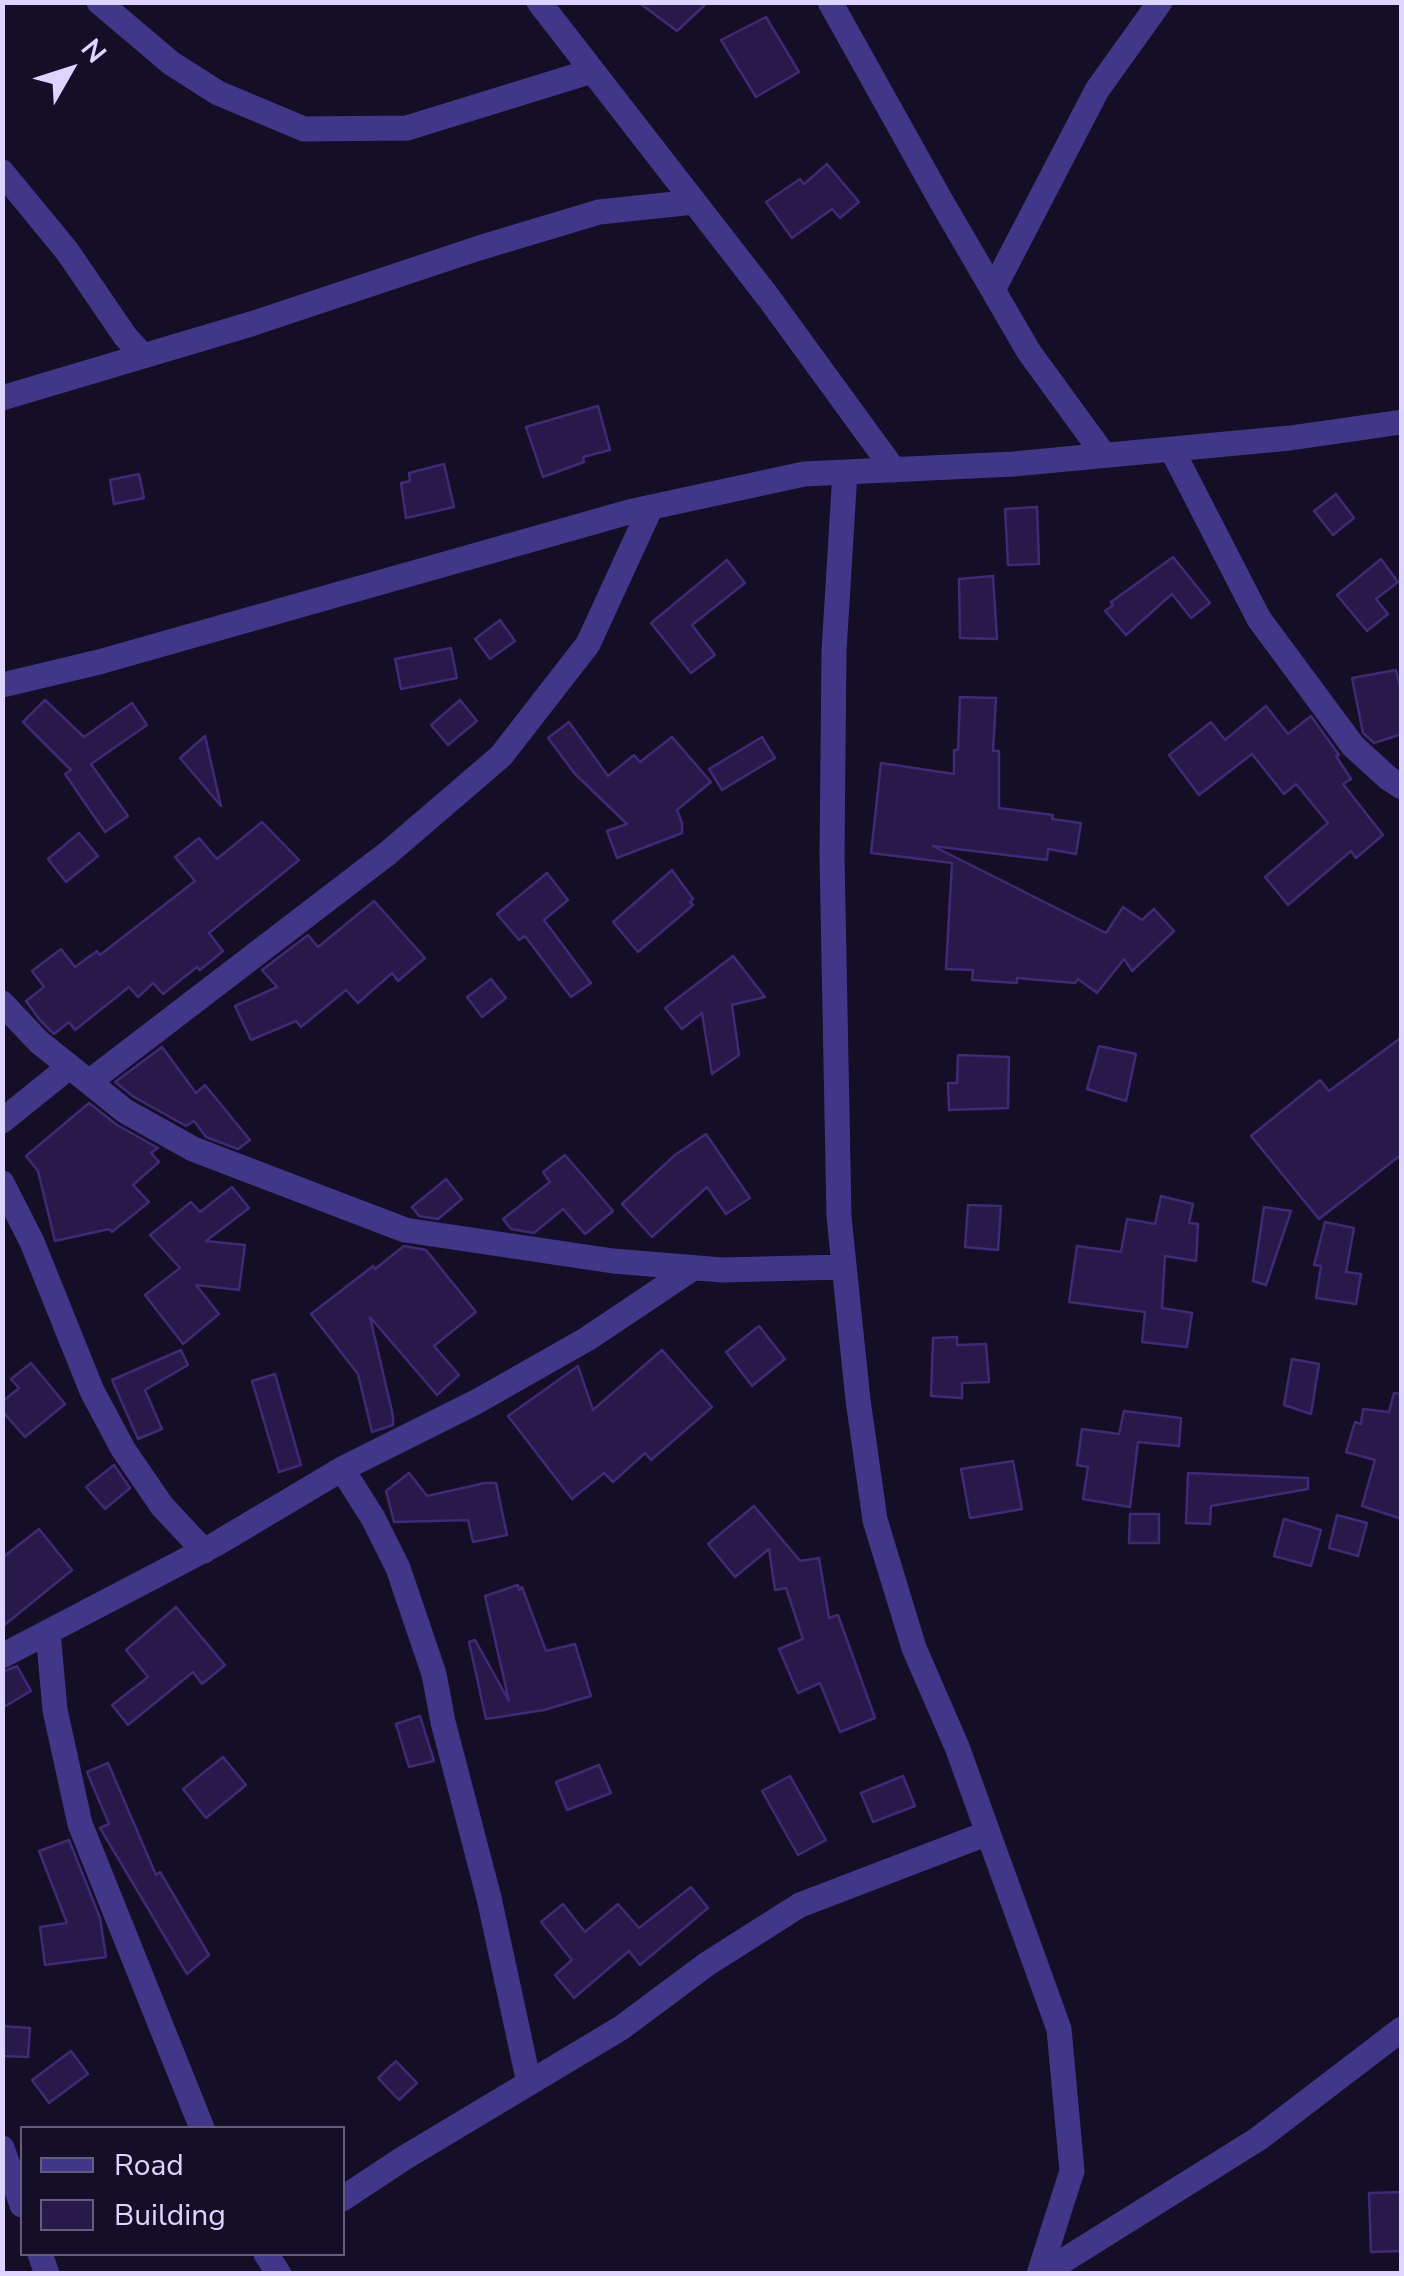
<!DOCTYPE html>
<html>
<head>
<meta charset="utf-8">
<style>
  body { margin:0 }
  #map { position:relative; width:1404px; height:2276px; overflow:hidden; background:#150e27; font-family:"Nunito Sans",sans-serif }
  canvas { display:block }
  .frame { position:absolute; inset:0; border:5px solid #ddd4ff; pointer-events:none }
  .legend { position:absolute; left:20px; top:2126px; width:325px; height:130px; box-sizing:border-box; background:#150e27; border:2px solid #655d7d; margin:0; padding:12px 18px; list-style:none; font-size:30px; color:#ddd4ff }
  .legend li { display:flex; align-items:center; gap:20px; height:50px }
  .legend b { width:50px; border:2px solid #655d7d }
  .north { position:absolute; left:20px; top:20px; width:100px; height:100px; -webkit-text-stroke:8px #150e27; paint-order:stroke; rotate:51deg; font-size:28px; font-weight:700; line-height:40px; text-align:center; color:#ddd4ff }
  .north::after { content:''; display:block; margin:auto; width:35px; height:45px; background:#ddd4ff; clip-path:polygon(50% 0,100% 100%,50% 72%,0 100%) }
</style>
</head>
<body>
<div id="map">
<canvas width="1404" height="2276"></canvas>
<div class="frame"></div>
<ul class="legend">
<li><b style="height:12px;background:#423688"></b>Road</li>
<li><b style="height:28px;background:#271949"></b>Building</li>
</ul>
<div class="north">N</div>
</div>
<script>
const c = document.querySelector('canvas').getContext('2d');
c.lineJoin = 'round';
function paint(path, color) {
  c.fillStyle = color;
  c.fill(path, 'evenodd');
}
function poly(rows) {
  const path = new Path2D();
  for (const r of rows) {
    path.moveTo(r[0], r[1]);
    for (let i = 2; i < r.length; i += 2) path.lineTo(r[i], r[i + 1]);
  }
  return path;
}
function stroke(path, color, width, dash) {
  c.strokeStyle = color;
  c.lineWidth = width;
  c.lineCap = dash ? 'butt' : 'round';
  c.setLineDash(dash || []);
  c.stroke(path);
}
const building = poly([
  [638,2,708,2,677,31,638,2],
  [766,17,799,72,756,97,721,40,766,17],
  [827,164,859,202,840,218,832,209,792,238,766,202,800,179,804,184,827,164],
  [598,406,610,450,583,457,584,462,543,477,526,427,598,406],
  [444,464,454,507,406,518,401,483,410,481,409,473,444,464],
  [139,474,144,498,114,504,110,480,139,474],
  [1336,494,1354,518,1333,535,1314,511,1336,494],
  [1037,507,1039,564,1008,565,1005,509,1037,507],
  [1173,557,1210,603,1191,618,1172,594,1126,635,1105,611,1113,605,1111,602,1173,557],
  [1381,559,1398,582,1376,599,1388,614,1367,631,1337,595,1381,559],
  [727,560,745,583,692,625,715,655,691,673,651,623,727,560],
  [993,576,997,639,960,638,959,579,993,576],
  [500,620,515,641,490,659,475,639,500,620],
  [451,648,457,678,401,689,395,659,451,648],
  [1396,670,1402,695,1402,734,1374,743,1363,733,1352,678,1396,670],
  [960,697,996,698,993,751,999,751,999,808,1053,815,1052,819,1081,823,1076,854,1048,849,1047,860,933,846,1106,933,1123,907,1142,920,1154,909,1174,931,1132,971,1124,959,1097,993,1078,979,1075,983,1017,978,1017,983,972,980,973,970,946,969,952,863,871,853,881,763,954,774,954,750,958,750,960,697],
  [45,700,84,737,132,703,147,725,91,764,128,816,105,832,65,774,71,770,23,722,45,700],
  [460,700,477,721,448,745,431,725,460,700],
  [1266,706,1288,734,1311,716,1339,755,1336,756,1351,779,1343,784,1383,835,1356,858,1351,851,1288,905,1265,877,1328,823,1296,784,1284,794,1252,754,1199,795,1169,755,1211,722,1225,740,1266,706],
  [569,722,608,776,634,755,640,762,672,737,711,782,677,810,682,823,682,833,617,858,607,831,627,824,575,774,548,738,569,722],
  [205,736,221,806,180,758,205,736],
  [762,737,775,758,722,790,709,769,762,737],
  [262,822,299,860,209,933,223,951,200,970,197,967,163,994,153,983,138,997,129,987,75,1030,69,1022,54,1034,40,1020,26,1001,44,987,32,971,61,949,75,967,97,951,100,955,195,881,175,857,199,838,217,859,262,822],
  [79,833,98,856,66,882,48,859,79,833],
  [672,870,693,899,690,902,693,905,638,952,613,922,672,870],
  [547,873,568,900,544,920,591,983,571,997,525,936,519,940,497,914,547,873],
  [374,901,425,958,398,981,392,973,358,1003,346,990,301,1027,296,1021,251,1040,235,1006,277,987,262,970,308,935,318,947,374,901],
  [733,956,765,997,732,1005,739,1055,712,1074,702,1013,682,1029,665,1008,733,956],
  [491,979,506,998,482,1017,467,997,491,979],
  [1402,1037,1402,1154,1319,1219,1251,1136,1320,1080,1329,1091,1402,1037],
  [1099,1046,1136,1054,1126,1101,1087,1089,1099,1046],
  [162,1047,196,1093,205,1085,250,1140,238,1149,206,1137,194,1121,186,1126,134,1097,115,1082,162,1047],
  [958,1055,1009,1057,1008,1108,949,1110,948,1083,957,1083,958,1055],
  [89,1103,117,1125,158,1148,151,1153,159,1162,133,1185,149,1202,112,1232,109,1229,55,1241,38,1171,26,1156,89,1103],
  [706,1134,750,1198,726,1214,707,1187,652,1237,622,1204,675,1155,706,1134],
  [565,1155,613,1211,585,1234,563,1209,534,1233,511,1229,503,1219,550,1182,543,1172,565,1155],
  [446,1179,462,1199,438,1219,419,1216,412,1207,446,1179],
  [232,1187,249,1208,206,1241,245,1245,239,1290,196,1285,219,1314,183,1344,145,1295,180,1268,150,1235,191,1202,200,1212,232,1187],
  [1161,1196,1193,1204,1189,1223,1198,1224,1196,1261,1165,1256,1162,1308,1192,1313,1187,1347,1142,1342,1145,1312,1069,1302,1077,1246,1121,1252,1127,1219,1155,1224,1161,1196],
  [968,1205,1001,1206,998,1250,965,1247,968,1205],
  [1264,1207,1291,1211,1266,1285,1253,1281,1264,1207],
  [1325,1222,1354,1228,1346,1272,1361,1274,1356,1304,1316,1298,1321,1266,1314,1265,1325,1222],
  [404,1246,426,1250,476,1312,434,1346,459,1375,437,1395,370,1317,393,1416,393,1425,372,1432,358,1374,311,1314,373,1266,375,1269,404,1246],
  [759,1326,785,1359,752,1386,726,1352,759,1326],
  [957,1337,957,1345,986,1344,989,1382,962,1383,962,1398,931,1396,933,1338,957,1337],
  [181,1350,188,1365,145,1390,162,1429,138,1439,112,1380,181,1350],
  [662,1350,712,1407,651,1460,645,1453,613,1482,604,1473,572,1499,508,1416,578,1366,593,1410,662,1350],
  [1292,1359,1319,1364,1311,1414,1284,1405,1292,1359],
  [31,1363,65,1404,25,1437,2,1411,2,1402,19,1388,11,1379,31,1363],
  [275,1374,301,1465,279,1472,252,1381,275,1374],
  [1394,1393,1402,1394,1402,1519,1362,1506,1375,1460,1346,1452,1355,1422,1361,1424,1363,1409,1389,1412,1394,1393],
  [1124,1411,1181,1418,1179,1446,1138,1442,1130,1507,1083,1499,1088,1467,1077,1465,1082,1429,1119,1434,1124,1411],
  [1013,1461,1022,1509,970,1518,961,1469,1013,1461],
  [114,1465,130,1488,105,1509,86,1487,114,1465],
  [409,1473,427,1496,485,1483,496,1483,507,1535,473,1542,468,1520,394,1522,386,1491,409,1473],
  [1188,1473,1308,1478,1308,1489,1211,1506,1210,1524,1186,1523,1188,1473],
  [754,1506,800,1561,819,1558,829,1618,838,1615,875,1718,840,1732,820,1683,798,1693,779,1649,803,1639,786,1588,775,1590,769,1549,735,1577,708,1544,754,1506],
  [1130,1514,1159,1514,1159,1543,1129,1543,1130,1514],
  [1337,1515,1367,1523,1358,1556,1329,1548,1337,1515],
  [1284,1519,1321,1530,1311,1566,1274,1556,1284,1519],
  [39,1529,72,1570,2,1627,2,1558,39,1529],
  [518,1585,519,1590,522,1587,546,1651,575,1644,591,1696,544,1710,486,1719,469,1642,475,1640,509,1701,485,1596,518,1585],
  [176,1607,225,1665,202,1684,193,1672,128,1725,112,1705,148,1677,126,1650,176,1607],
  [17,1666,31,1691,2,1708,2,1672,17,1666],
  [420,1716,434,1761,409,1767,396,1724,420,1716],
  [223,1757,246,1785,206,1818,183,1789,223,1757],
  [108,1763,156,1875,160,1872,209,1955,187,1974,100,1828,109,1824,87,1772,108,1763],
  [599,1765,611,1793,567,1810,556,1782,599,1765],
  [790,1776,826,1840,798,1855,762,1791,790,1776],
  [903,1776,915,1806,873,1822,861,1793,903,1776],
  [69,1840,100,1918,106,1957,45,1965,40,1927,67,1923,39,1851,69,1840],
  [691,1887,708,1908,640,1965,629,1951,574,1998,555,1975,572,1960,541,1922,563,1904,585,1932,618,1904,639,1928,691,1887],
  [2,2026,30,2028,28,2057,2,2056,2,2026],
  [71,2051,88,2074,49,2103,32,2080,71,2051],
  [396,2061,417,2083,399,2100,378,2078,396,2061],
  [1402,2192,1402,2251,1371,2252,1369,2193,1402,2192]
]);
const minor = poly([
  [99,2,171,63,218,93,304,129,407,128,592,71],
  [539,2,768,297,894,470],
  [830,2,940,199,1029,352,1104,455],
  [2,172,67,251,125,336,143,356],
  [993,290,1097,90,1160,2],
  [2,398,251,324,479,248,599,212,694,202],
  [1172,450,1259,619,1353,746,1388,778,1402,787],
  [845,472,834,651,832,855,839,1217,858,1400,875,1520,914,1648,957,1747,1059,2029,1072,2171,1039,2274],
  [2,685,99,662,629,512,804,474,1013,464,1290,438,1402,422],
  [2,1003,39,1042,125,1111,193,1149,405,1230,613,1261,722,1270,844,1267],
  [89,1082,388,853,501,756,588,644,651,507],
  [2,1121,69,1067],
  [2,1183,32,1242,92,1391,123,1449,162,1506,204,1551],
  [342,1469,373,1518,398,1568,434,1674,443,1722,489,1898,529,2083],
  [48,1632,55,1710,80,1824,202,2128],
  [2,1656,216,1544,342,1469,476,1402,587,1339,693,1268],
  [2,2148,22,2205],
  [342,2199,404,2158,621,2028,707,1964,800,1905,988,1833],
  [40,2254,47,2274],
  [266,2254,279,2274],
  [1042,2274,1258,2139,1402,2029]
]);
paint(building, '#271949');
stroke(building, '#402a76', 2.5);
stroke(minor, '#423688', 25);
</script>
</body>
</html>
